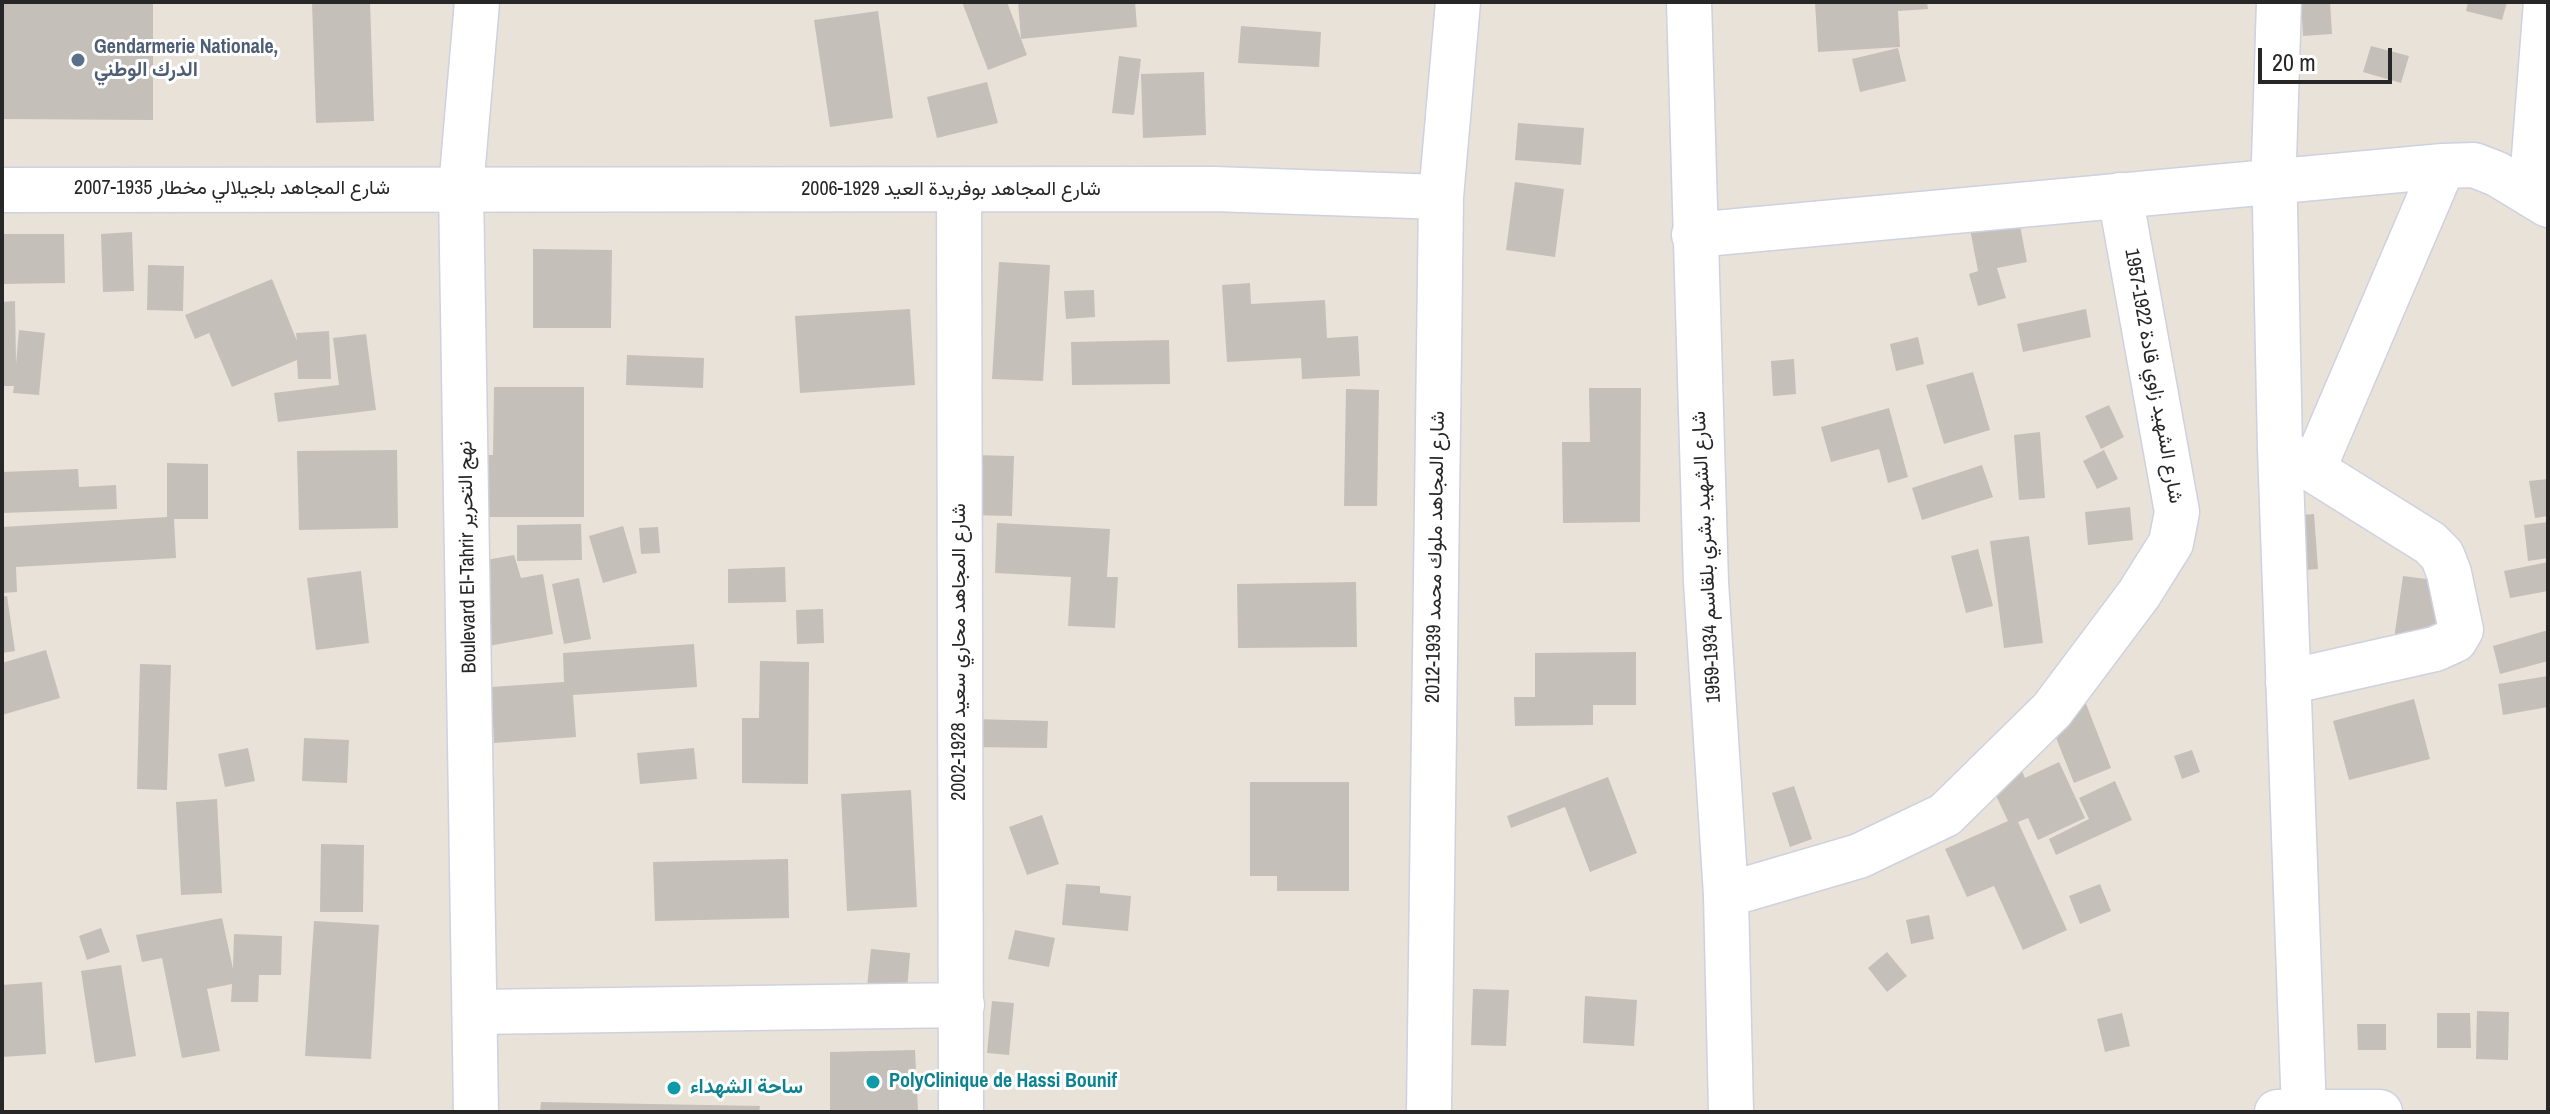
<!DOCTYPE html>
<html>
<head>
<meta charset="utf-8">
<style>
  body { margin:0 }
  #map { position:relative; width:2550px; height:1114px; overflow:hidden; background:#e9e2d8; font-family:"Archivo Narrow",sans-serif }
  canvas { display:block }
  .frame { position:absolute; inset:0; border:4px solid #272727; pointer-events:none }
  .scale { position:absolute; left:2258px; top:48px; width:134px; height:36px; box-sizing:border-box; border:4px solid #272727; border-top:0; padding-left:10px; font-size:24px; line-height:28px; white-space:nowrap; color:#272727; -webkit-text-stroke:6px #fff; paint-order:stroke }
</style>
</head>
<body>
<div id="map">
<canvas width="2550" height="1114"></canvas>
<div class="frame"></div>
<div class="scale">20 m</div>
</div>
<script>
const c = document.querySelector('canvas').getContext('2d');
c.lineJoin = 'round';
function paint(path, color) {
  c.fillStyle = color;
  c.fill(path, 'evenodd');
}
function poly(rows) {
  const path = new Path2D();
  for (const r of rows) {
    path.moveTo(r[0], r[1]);
    for (let i = 2; i < r.length; i += 2) path.lineTo(r[i], r[i + 1]);
  }
  return path;
}
function stroke(path, color, width, dash) {
  c.strokeStyle = color;
  c.lineWidth = width;
  c.lineCap = dash ? 'butt' : 'round';
  c.setLineDash(dash || []);
  c.stroke(path);
}
function write(font, color, halo, rows, align = 'center') {
  c.font = font + ' "Archivo Narrow",Vazirmatn,sans-serif';
  c.lineWidth = 6;
  c.setLineDash([]);
  c.textBaseline = 'middle';
  c.strokeStyle = halo;
  c.fillStyle = color;
  for (const [text, x, y, turn = 0] of rows) {
    c.save();
    c.translate(x, y);
    c.rotate((+turn || 0) * Math.PI / 180);
    c.textAlign = isNaN(turn) ? turn : align;
    if (halo) c.strokeText(text, 0, 0);
    c.fillText(text, 0, 0);
    c.restore();
  }
}
const building = poly([
  [2,2,153,2,153,120,2,119],
  [312,2,370,2,374,121,316,123],
  [962,2,1007,2,1027,55,988,70],
  [1018,2,1135,2,1137,27,1021,39],
  [1815,2,1927,2,1928,9,1898,11,1900,47,1818,52],
  [2301,2,2330,2,2332,34,2303,36],
  [2468,2,2507,2,2502,20,2466,11],
  [878,11,893,118,830,127,814,20],
  [1241,26,1321,32,1319,67,1238,63],
  [2371,46,2409,56,2401,83,2363,72],
  [1898,48,1906,81,1860,92,1852,59],
  [1119,56,1141,59,1134,115,1112,113],
  [1204,72,1206,135,1143,138,1141,74],
  [987,82,998,123,937,138,927,97],
  [1518,123,1584,128,1581,165,1515,160],
  [1515,182,1564,189,1555,257,1506,250],
  [2018,215,2027,262,1997,268,2006,298,1978,306,1969,274,1978,271,1969,224],
  [132,232,134,291,103,292,101,234],
  [2,234,64,234,65,283,2,284],
  [533,249,612,250,611,328,533,328],
  [999,262,1050,265,1043,381,992,379],
  [148,265,184,266,183,311,147,310],
  [272,279,297,341,296,333,329,331,331,379,298,379,297,360,232,387,209,333,195,339,185,315],
  [1250,283,1251,304,1325,300,1327,338,1358,336,1360,376,1302,379,1301,358,1227,362,1222,285],
  [1094,290,1095,317,1066,319,1064,291],
  [15,301,16,364,19,330,45,333,39,395,13,393,14,386,2,386,2,302],
  [910,309,915,385,800,393,795,316],
  [2086,309,2091,337,2023,352,2017,324],
  [366,334,376,410,278,422,274,393,339,385,333,338],
  [1918,337,1924,364,1896,371,1890,344],
  [1169,340,1170,384,1072,385,1071,342],
  [627,355,704,358,703,388,626,385],
  [1794,359,1796,394,1773,396,1771,361],
  [1973,372,1990,430,1944,444,1926,385],
  [494,387,584,387,584,517,477,517,477,455,493,455],
  [1589,388,1641,388,1640,522,1563,523,1562,442,1590,442],
  [1346,389,1379,390,1377,506,1344,506],
  [2109,405,2124,437,2101,449,2085,416],
  [1889,408,1908,477,1888,483,1879,449,1831,462,1821,427],
  [2040,432,2045,498,2019,500,2014,435],
  [397,450,398,528,299,530,297,451],
  [2104,450,2118,479,2097,489,2083,461],
  [972,455,1014,456,1012,516,971,515],
  [167,463,208,464,208,519,174,519,176,558,16,567,17,592,2,593,2,527,167,517],
  [1982,465,1993,497,1922,520,1912,488],
  [78,469,79,487,116,485,117,509,2,513,2,472],
  [2548,479,2548,516,2535,518,2529,481],
  [2130,507,2133,540,2088,545,2085,512],
  [2314,514,2318,569,2290,571,2286,516],
  [2548,522,2548,558,2528,561,2524,525],
  [997,523,1110,529,1107,577,1118,577,1115,628,1068,626,1071,577,995,573],
  [581,524,582,560,517,561,517,525],
  [623,526,637,573,603,583,589,536],
  [658,527,660,553,641,554,639,528],
  [2029,536,2043,643,2004,648,1990,541],
  [1978,549,1993,606,1966,613,1951,556],
  [514,555,521,578,543,574,553,634,478,648,475,562],
  [2548,562,2548,591,2510,598,2504,571],
  [785,567,786,602,728,603,728,569],
  [361,571,369,643,316,650,307,578],
  [2403,576,2450,582,2441,645,2394,639],
  [579,578,591,639,564,644,552,584],
  [1356,582,1357,647,1238,648,1237,584],
  [7,596,15,651,2,653,2,597],
  [823,609,824,643,797,644,796,610],
  [2548,630,2548,661,2500,674,2493,646],
  [694,644,697,687,573,695,576,737,494,743,491,687,564,682,563,653],
  [46,650,60,698,2,715,2,663],
  [1636,652,1636,705,1593,705,1593,725,1515,726,1514,697,1535,697,1535,653],
  [760,661,809,662,808,784,742,783,742,718,759,718],
  [140,664,171,665,167,790,137,789],
  [2548,676,2548,707,2503,715,2498,684],
  [2083,696,2111,768,2074,783,2045,710],
  [2414,699,2430,759,2349,780,2333,721],
  [973,719,1048,721,1047,748,973,747],
  [304,738,349,740,347,783,302,781],
  [248,748,255,781,225,787,218,754],
  [694,748,697,779,640,784,637,753],
  [2192,750,2200,772,2182,779,2174,756],
  [2015,756,2025,778,2059,762,2085,818,2038,840,2028,818,2018,822,2067,930,2023,950,1994,886,1967,897,1945,849,2008,821,1984,770],
  [1608,777,1637,853,1590,872,1565,807,1511,828,1507,816],
  [2115,781,2132,820,2056,855,2049,839,2089,819,2079,798],
  [1250,782,1349,782,1349,891,1277,891,1277,876,1250,876],
  [1794,786,1812,839,1790,847,1772,793],
  [911,790,917,907,847,911,841,794],
  [217,799,222,893,181,895,176,802],
  [1042,815,1059,864,1027,875,1009,827],
  [321,844,364,845,363,912,320,912],
  [788,859,789,918,655,921,653,862],
  [1066,884,1100,886,1100,893,1131,896,1128,931,1062,925],
  [2100,884,2111,911,2080,924,2069,896],
  [1929,915,1934,939,1911,944,1906,920],
  [222,918,233,969,234,934,282,936,281,975,259,975,258,1002,231,1002,232,984,207,989,220,1051,182,1058,162,958,142,962,136,935],
  [314,921,379,925,371,1059,305,1056],
  [101,928,110,952,87,960,79,936],
  [1015,930,1055,938,1049,967,1008,959],
  [871,949,910,953,907,991,867,987],
  [1887,952,1907,976,1887,992,1868,968],
  [121,965,136,1056,95,1063,81,971],
  [42,982,46,1054,2,1057,2,985],
  [1473,989,1509,990,1506,1046,1471,1045],
  [1585,996,1637,1000,1634,1046,1583,1043],
  [992,1001,1014,1003,1009,1055,987,1053],
  [2477,1011,2509,1012,2508,1060,2476,1059],
  [2122,1013,2130,1046,2105,1052,2097,1019],
  [2437,1013,2470,1013,2471,1048,2437,1048],
  [2357,1024,2386,1024,2386,1050,2358,1050],
  [915,1050,918,1112,830,1112,830,1052],
  [541,1102,760,1106,759,1112,540,1112]
]);
const street = poly([
  [1689,2,1706,582,1726,895,1731,1112],
  [2279,2,2274,160,2280,449,2304,1112],
  [2,190,1214,189,1441,197],
  [959,191,961,1112],
  [2531,195,2546,2],
  [1694,235,2443,166,2474,165,2497,174,2548,205],
  [2280,449,2430,543,2442,555,2449,573,2461,630,2455,640,2435,649,2288,682],
  [2313,470,2443,166],
  [1726,895,1859,856,1945,815,2052,710,2139,594,2171,543,2177,512,2120,195],
  [476,1012,962,1005],
  [1429,1112,1441,197,1458,2],
  [2277,1112,2380,1112]
]);
const secondary = poly([
  [476,1112,461,188,477,2]
]);
const markers = [
  [78,60,8,"#5c6f8a"],
  [873,1082,8,"#0f9aa8"],
  [674,1088,8,"#0f9aa8"]
];
const serviceNames = [
  ["Gendarmerie Nationale,",94,48],
  ["الدرك الوطني",94,71]
];
const streetNames = [
  ["شارع المجاهد بلجيلالي مخطار 1935-2007",232,189],
  ["شارع المجاهد بوفريدة العيد 1929-2006",951,190],
  ["شارع الشهيد زاوي قادة 1922-1957",2153,376,80],
  ["Boulevard El-Tahrir نهج التحرير",468,557,-91],
  ["شارع المجاهد ملوك محمد 1939-2012",1436,557,-89],
  ["شارع الشهيد بشري بلقاسم 1934-1959",1707,557,-93],
  ["شارع المجاهد محاري سعيد 1928-2002",960,652,-90]
];
const cultureNames = [
  ["PolyClinique de Hassi Bounif",889,1082],
  ["ساحة الشهداء",690,1088]
];
paint(building, '#c4bfb8');
stroke(street, '#ced1e0', 47);
stroke(secondary, '#ced1e0', 47);
stroke(street, '#fff', 44);
stroke(secondary, '#fff', 44);
for (const [x, y, r, color] of markers) {
  const dot = new Path2D();
  dot.arc(x, y, r, 0, 2 * Math.PI);
  c.fillStyle = color;
  c.fill(dot);
  stroke(dot, '#fff', 3);
}
write('bold 20px', '#4e5e75', '#fff', serviceNames, 'left');
write('20px', '#272727', '#fff', streetNames);
write('bold 20px', '#0d838f', '#fff', cultureNames, 'left');
</script>
</body>
</html>
